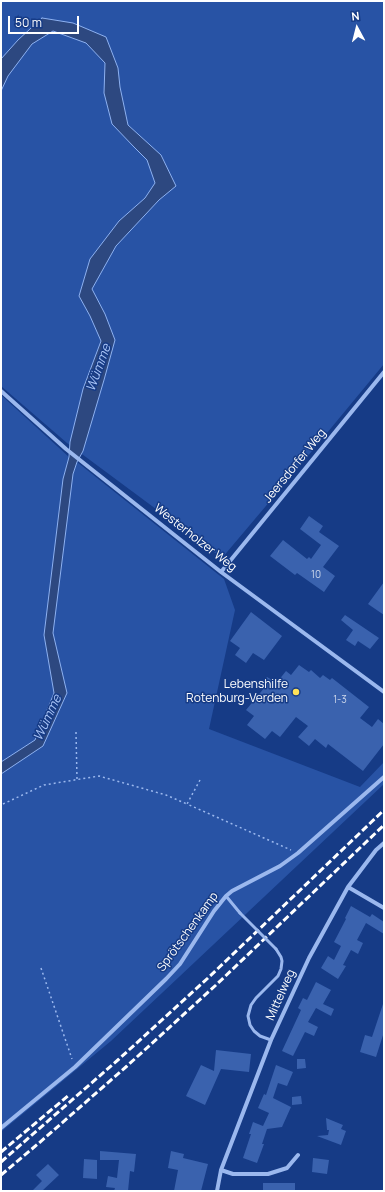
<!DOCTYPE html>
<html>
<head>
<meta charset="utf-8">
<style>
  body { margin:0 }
  #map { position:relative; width:385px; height:1192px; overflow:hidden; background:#163b86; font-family:Manrope,sans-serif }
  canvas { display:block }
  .frame { position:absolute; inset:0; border:2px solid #fff; pointer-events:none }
  .north { position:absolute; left:337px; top:8px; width:40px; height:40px; -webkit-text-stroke:3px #163b86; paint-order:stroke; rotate:353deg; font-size:11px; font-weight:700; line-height:16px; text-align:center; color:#fff }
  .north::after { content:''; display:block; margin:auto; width:14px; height:18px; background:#fff; clip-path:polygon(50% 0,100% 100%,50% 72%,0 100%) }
  .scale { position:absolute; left:8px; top:16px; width:71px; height:18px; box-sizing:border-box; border:2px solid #fff; border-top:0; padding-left:5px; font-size:12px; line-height:14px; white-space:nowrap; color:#fff; -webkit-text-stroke:3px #163b86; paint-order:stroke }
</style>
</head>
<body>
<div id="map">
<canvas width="385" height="1192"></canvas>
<div class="frame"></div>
<div class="north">N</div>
<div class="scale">50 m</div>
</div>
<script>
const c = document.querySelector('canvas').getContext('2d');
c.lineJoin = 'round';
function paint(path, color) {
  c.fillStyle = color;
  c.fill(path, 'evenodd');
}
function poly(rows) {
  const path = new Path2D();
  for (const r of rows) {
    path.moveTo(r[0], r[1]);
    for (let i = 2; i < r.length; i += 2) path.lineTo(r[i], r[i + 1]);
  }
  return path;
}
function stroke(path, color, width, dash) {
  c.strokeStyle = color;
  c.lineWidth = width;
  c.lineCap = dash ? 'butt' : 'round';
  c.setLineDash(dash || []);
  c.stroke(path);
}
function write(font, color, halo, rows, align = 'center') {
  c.font = font + ' Manrope,sans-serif';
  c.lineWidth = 3;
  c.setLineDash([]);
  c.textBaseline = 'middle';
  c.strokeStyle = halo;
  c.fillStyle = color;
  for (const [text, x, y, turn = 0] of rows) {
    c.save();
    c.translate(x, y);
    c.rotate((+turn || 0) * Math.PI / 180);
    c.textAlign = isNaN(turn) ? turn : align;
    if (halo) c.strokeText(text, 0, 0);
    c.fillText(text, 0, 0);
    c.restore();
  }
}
const green = poly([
  [1,1,384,1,384,364,298,468,222,558,67,443,1,386],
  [1,395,69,457,69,460,76,465,77,462,224,579,235,610,209,729,360,787,384,762,384,784,111,1041,2,1131]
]);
const water = poly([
  [42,18,73,23,106,37,118,68,120,87,128,125,161,155,176,186,159,200,116,246,92,289,105,314,115,340,104,380,83,451,77,462,73,474,53,633,67,693,43,746,1,774,1,762,35,740,54,693,44,635,63,479,69,457,70,442,83,389,101,341,90,316,79,296,90,259,119,221,145,198,155,183,147,160,134,147,112,124,104,93,105,63,86,43,53,31,32,44,8,76,1,91,1,59,18,40,42,18]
]);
const building = poly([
  [309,516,323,526,319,532,339,546,323,567,335,576,324,592,297,573,295,575,270,556,283,540,307,559,309,557,311,559,321,545,300,529],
  [384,582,384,615,368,604],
  [251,612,282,636,264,660,253,653,246,663,235,655,240,648,230,641],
  [345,615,379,638,370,649,358,641,355,646,346,640,353,630,341,620],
  [299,665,309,672,311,670,320,678,323,675,330,680,332,678,369,707,360,718,372,727,378,719,384,724,384,744,363,771,328,744,326,748,315,739,309,746,298,737,308,726,296,717,280,737,272,731,265,739,247,725,254,716,246,710,265,687,261,684,267,677,272,680,274,678,278,681,286,671,291,675],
  [351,906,370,917,372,914,384,922,384,934,366,923,357,940,363,943,358,954,351,950,343,965,346,966,338,979,321,968,328,956,334,960,341,946,334,942,346,919,345,918],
  [316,982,331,990,323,1004,334,1009,331,1016,316,1008,308,1022,318,1027,314,1036,305,1032,293,1056,282,1051,301,1010,298,1008,303,998,307,1000],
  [383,1004,384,1004,384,1032,376,1057,360,1052,365,1035,372,1037],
  [216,1050,251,1054,249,1072,221,1069,205,1105,186,1096,201,1065,214,1071],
  [297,1059,305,1059,306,1068,297,1069],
  [276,1065,293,1072,287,1086,278,1083,273,1098,291,1107,282,1127,267,1129,262,1144,264,1144,257,1163,243,1158,251,1134,249,1134,253,1122,263,1126,269,1113,258,1108,264,1094,266,1095],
  [301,1096,302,1104,292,1105,292,1097],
  [326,1118,343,1125,341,1129,346,1131,341,1145,317,1136,328,1135,329,1130,327,1130],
  [100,1151,136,1154,134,1172,130,1171,128,1191,114,1191,115,1188,106,1187,108,1176,117,1178,119,1160,100,1160],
  [171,1151,184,1154,183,1158,208,1164,201,1191,174,1191,178,1170,168,1168],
  [313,1158,329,1160,327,1174,312,1172],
  [84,1159,97,1160,97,1179,83,1178],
  [48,1164,59,1175,42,1191,32,1191,42,1181,36,1175],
  [263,1183,295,1183,295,1191,263,1191]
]);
const path = poly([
  [76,732,77,779],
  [200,780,187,804,291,850],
  [3,804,44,785,99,776,166,795,187,804],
  [41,968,72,1059]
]);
const lane = poly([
  [226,896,240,913],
  [271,1040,260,1036,254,1031,250,1025,248,1016,251,1005,256,998,278,976,281,969,282,961,281,957,276,949]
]);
const street = poly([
  [1,391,66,449,221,572,384,692],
  [221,572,384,372],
  [348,887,384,908],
  [1,1128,75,1067,166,979,180,964,214,911,226,896,232,891,280,866,298,853,384,777],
  [221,1170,233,1174,268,1174,287,1168,298,1155],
  [217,1191,221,1170,271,1040,309,958,348,887,376,850,384,843]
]);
const rail = poly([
  [1,1152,69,1095],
  [1,1162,119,1059,208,978,384,810],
  [1,1175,39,1143,127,1066,216,985,384,825]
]);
const laneBridge = poly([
  [240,913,276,949]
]);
const markers = [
  [296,692,4,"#ffe158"]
];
const numberNames = [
  ["10",316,575],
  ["1-3",340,700]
];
const streetNames = [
  ["Jeersdorfer Weg",295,466,-51],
  ["Westerholzer Weg",195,538,38],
  ["Sprötschenkamp",188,932,-54],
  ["Mittelweg",281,995,-66]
];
const poiNames = [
  ["Lebenshilfe",288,685],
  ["Rotenburg-Verden",288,699]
];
const waterNames = [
  ["Wümme",99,368,-70],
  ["Wümme",48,718,-65]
];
paint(green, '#2853a5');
paint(water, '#2d4880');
stroke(water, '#8db1f1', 1);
paint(building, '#3a62ae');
stroke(path, '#9bb8ee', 1.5, [2, 3]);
stroke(lane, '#9bb8ee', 3);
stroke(street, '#9bb8ee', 4);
stroke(rail, '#fff', 3, [7, 3]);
stroke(laneBridge, '#9bb8ee', 3);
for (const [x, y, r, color] of markers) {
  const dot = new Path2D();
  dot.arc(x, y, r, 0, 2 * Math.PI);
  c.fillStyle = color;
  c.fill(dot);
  stroke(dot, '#163b86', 1.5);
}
write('10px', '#ced8eb', null, numberNames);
write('12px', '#fff', '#163b86', streetNames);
write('12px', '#fff', '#163b86', poiNames, 'right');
write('italic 13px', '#a7c2f5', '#163b86', waterNames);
</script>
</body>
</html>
